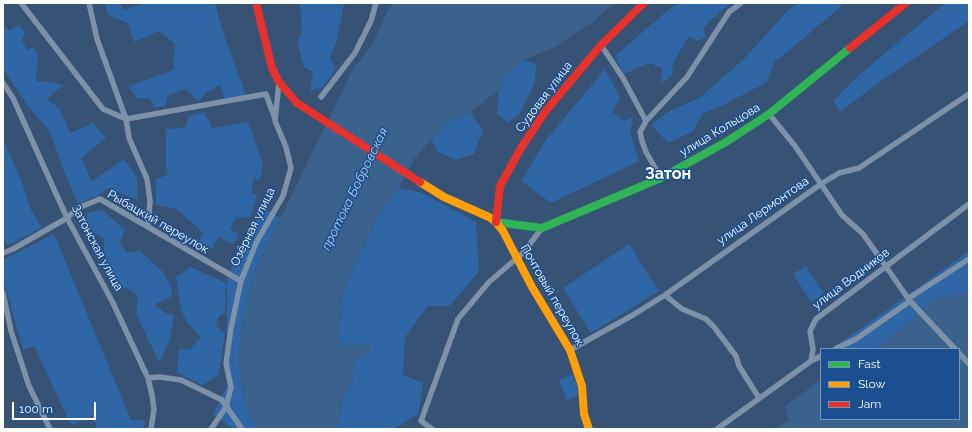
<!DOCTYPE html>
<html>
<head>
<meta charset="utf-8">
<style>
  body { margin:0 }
  #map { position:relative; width:972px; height:432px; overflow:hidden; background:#365274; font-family:Raleway,sans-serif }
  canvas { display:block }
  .frame { position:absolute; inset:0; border:4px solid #fff; pointer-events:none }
  .legend { position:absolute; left:820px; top:348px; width:140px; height:72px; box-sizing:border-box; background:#1b4f8f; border:1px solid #7695bc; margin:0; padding:5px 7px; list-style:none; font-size:12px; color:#fff }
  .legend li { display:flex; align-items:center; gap:8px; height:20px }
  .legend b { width:20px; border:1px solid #7695bc }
  .scale { position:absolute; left:12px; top:402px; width:84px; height:18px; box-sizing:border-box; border:2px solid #fff; border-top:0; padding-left:5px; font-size:12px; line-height:14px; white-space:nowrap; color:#fff; -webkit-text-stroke:3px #1b4f8f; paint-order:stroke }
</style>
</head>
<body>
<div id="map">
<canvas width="972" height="432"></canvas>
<div class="frame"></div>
<ul class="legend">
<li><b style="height:5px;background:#30b455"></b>Fast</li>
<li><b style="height:5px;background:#ff9f0a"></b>Slow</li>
<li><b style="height:5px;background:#e5322d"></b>Jam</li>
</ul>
<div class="scale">100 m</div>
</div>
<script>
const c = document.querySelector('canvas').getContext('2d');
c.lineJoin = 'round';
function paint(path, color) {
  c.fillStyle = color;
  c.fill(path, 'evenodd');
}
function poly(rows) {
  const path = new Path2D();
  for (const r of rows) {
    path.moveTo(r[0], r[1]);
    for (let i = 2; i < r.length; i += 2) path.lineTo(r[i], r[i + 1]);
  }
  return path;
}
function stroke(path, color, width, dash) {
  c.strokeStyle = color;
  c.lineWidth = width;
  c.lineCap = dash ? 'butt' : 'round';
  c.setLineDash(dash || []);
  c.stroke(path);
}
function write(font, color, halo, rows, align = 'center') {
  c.font = font + ' Raleway,sans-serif';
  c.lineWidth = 3;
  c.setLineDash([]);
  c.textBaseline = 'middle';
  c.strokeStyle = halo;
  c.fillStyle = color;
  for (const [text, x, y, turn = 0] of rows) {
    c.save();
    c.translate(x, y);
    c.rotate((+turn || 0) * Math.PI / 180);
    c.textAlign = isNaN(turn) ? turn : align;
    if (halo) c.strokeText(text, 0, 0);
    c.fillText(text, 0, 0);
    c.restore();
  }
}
const green = poly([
  [105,3,119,3,124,10,139,5,139,3,215,3,222,29,246,95,225,99,220,85,207,92,198,102,186,89,168,95,165,107,154,107,150,98,137,98,128,86,173,70,175,44,159,31,134,42,128,23,108,15],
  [300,3,344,3,337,40,330,58,336,69,322,88,310,91,313,72,304,67,297,41,302,31],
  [680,3,730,3,703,28,706,37,698,41,689,36,673,63,672,75,661,84,662,68,649,63,624,74,615,56,668,10],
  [798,3,845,3,791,49,774,62,767,82,720,107,703,113,692,132,668,143,651,125,666,113,699,98,743,60,788,10],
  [945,3,969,3,969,21,881,81,840,112,833,101,859,75],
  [19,24,25,32,22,40,27,50,33,47,38,54,36,81,49,82,63,85,47,99,60,109,70,133,93,123,106,138,81,158,92,181,124,159,137,177,137,200,109,188,97,196,78,204,62,166,50,132,28,106,3,69,3,25,10,31],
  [523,60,536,64,535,83,518,116,507,122,497,114,499,90,504,78],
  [605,69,620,98,612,112,624,121,633,117,630,132,639,161,551,203,521,181,546,140],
  [205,112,212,128,248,122,263,163,260,180,254,178,251,192,257,196,250,218,236,217,230,229,239,234,234,244,218,237,212,249,197,249,202,232,177,209,156,205,156,179,168,175,166,168,166,129,185,128,189,116],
  [470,112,483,130,474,154,456,160,438,152,431,139,447,123],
  [3,139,20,177,30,208,42,228,7,245,3,239],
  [399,188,422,193,476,222,479,271,450,306,428,306,405,337,403,375,423,383,418,414,395,429,337,429,344,394,354,380,352,370,356,358,368,343,352,345,340,343,339,334,342,299,355,264,378,215],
  [263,208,280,218,254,272,248,413,258,429,233,429,213,415,227,385,227,277],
  [102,210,125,230,120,243,127,252,140,251,162,271,171,286,172,296,155,304,165,313,174,315,170,340,159,362,136,314,138,297,134,292,113,283,104,252,104,238,94,233,86,237,87,213],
  [54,234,131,420,145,420,143,429,91,429,97,426,92,416,73,425,68,419,34,346,23,349,3,280,3,260],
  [629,244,659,291,591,333,563,288],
  [969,251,969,291,931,301,909,322,875,349,832,349],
  [806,266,824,294,811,302,793,274],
  [191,267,226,283,225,313,219,316,216,326,225,333,219,374,203,385,177,373,179,349,190,349,201,337,187,322,181,310,176,277],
  [573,374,578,389,577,396,566,400,559,380]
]);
const water = poly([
  [394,3,614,3,593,22,553,48,523,60,504,78,499,90,470,112,447,123,414,159,399,188,378,215,355,264,342,299,339,334,340,343,352,345,368,343,372,353,356,358,352,370,354,380,344,394,337,429,258,429,248,413,243,396,238,356,243,318,254,272,353,69,373,43,388,10],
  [969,291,969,429,775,429,789,420,785,406,821,380,821,419,959,419,959,349,875,349,909,322,931,301]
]);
const street = poly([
  [21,3,103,109,126,119,266,94,275,119],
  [89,3,97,39,126,119,129,138,147,179,150,201,148,227],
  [601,45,623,78,646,121,640,132,642,141,646,152,661,178],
  [3,83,13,98,67,218,112,301,148,378,152,395,154,409,151,429],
  [321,97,355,53,371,21,376,3],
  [769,114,795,146,842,215,863,234,910,301,955,349],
  [646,121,687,77,729,12,741,3],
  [3,253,13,249,67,218,78,208,100,199,241,281],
  [3,293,11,331,29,386,50,429],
  [665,295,682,309,706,319,714,327,736,356,739,366,759,398],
  [909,298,969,259],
  [835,349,856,339,910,301],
  [570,350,633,315,665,295,821,184,839,173,859,168,969,94],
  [959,353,969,364],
  [811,361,821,356],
  [148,378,160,377,181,380,222,400,242,429],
  [211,429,226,407,231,387,226,363,231,328,241,281,256,243,283,196,291,168,286,147,275,121,279,82],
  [432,429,421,421,458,319,489,282,523,253,542,228],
  [717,429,811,361,813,349,810,331,816,319,969,204]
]);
const fast = poly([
  [496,222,542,228,661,178,726,142,769,114,850,48]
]);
const slow = poly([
  [420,182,444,197,489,217,496,222,503,231,532,287,570,350,582,386,584,414,589,429]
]);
const jam = poly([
  [256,3,272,68,279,82,297,103,420,182],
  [850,48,906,3],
  [496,222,500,186,521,148,545,112,601,45,644,3]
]);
const streetNames = [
  ["Судовая улица",544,97,-53],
  ["улица Кольцова",720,130,-31],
  ["улица Лермонтова",763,211,-35],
  ["Рыбацкий переулок",158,222,30],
  ["Озёрная улица",253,227,-64],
  ["Затонская улица",97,248,62],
  ["улица Водников",851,279,-37],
  ["Почтовый переулок",552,295,60]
];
const waterNames = [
  ["протока Бобровская",355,189,-64]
];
const districtNames = [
  ["Затон",668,174]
];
paint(green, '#2f66a5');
paint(water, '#3b618d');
stroke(street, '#7d92a8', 5.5);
stroke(fast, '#30b455', 8);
stroke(slow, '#ff9f0a', 8);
stroke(jam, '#e5322d', 8);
write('12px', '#fff', '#1b4f8f', streetNames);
write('italic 13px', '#b5d3f5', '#1b4f8f', waterNames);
write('bold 16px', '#fff', '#1b4f8f', districtNames);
</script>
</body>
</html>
